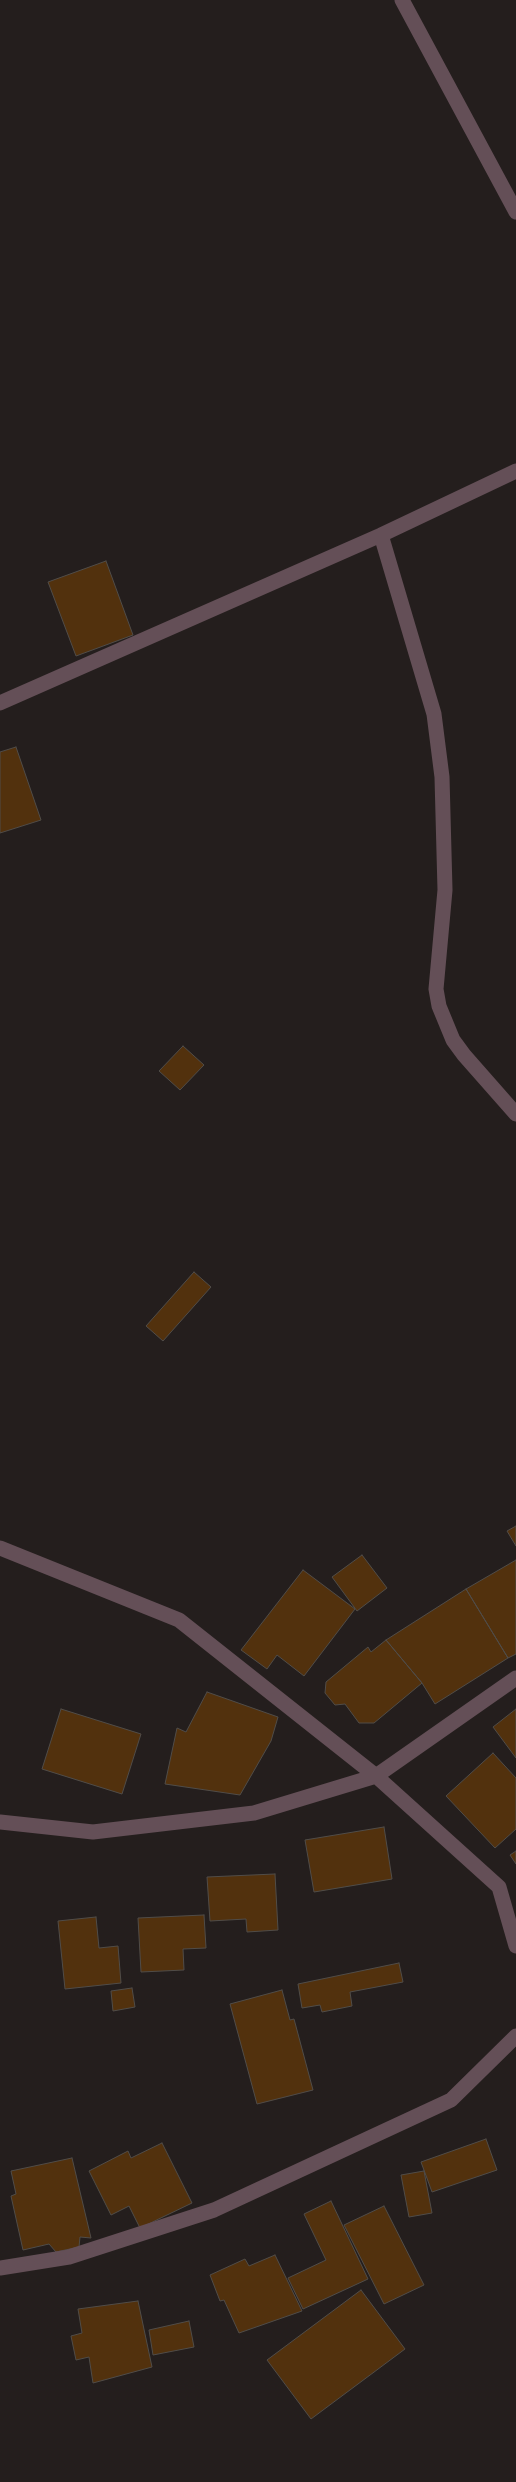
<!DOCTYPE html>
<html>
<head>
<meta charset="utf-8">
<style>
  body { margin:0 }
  canvas { display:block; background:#241e1d }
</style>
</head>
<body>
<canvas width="516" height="2482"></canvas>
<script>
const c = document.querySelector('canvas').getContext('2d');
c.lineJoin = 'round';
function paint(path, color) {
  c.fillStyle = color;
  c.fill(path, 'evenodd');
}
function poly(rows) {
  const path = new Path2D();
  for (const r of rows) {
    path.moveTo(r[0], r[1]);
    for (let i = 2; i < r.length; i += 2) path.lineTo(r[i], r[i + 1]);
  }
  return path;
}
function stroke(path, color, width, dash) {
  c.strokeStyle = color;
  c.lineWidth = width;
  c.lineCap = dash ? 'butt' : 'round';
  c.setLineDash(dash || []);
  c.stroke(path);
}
const building = poly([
  [106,561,133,635,76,656,48,582,106,561],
  [16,747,41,820,0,833,0,752,16,747],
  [183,1046,204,1065,180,1090,159,1071,183,1046],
  [194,1272,211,1287,163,1341,146,1326,194,1272],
  [516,1526,516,1546,507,1531,516,1526],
  [362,1555,387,1588,357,1611,332,1577,362,1555],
  [516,1560,516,1654,508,1658,466,1589,516,1560],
  [303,1570,355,1609,304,1676,277,1655,267,1669,241,1650,303,1570],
  [466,1589,508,1658,435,1704,422,1683,386,1640,466,1589],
  [386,1640,422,1683,374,1723,359,1723,345,1704,335,1705,325,1693,326,1682,368,1647,371,1652,386,1640],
  [207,1692,278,1717,271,1741,240,1795,165,1784,177,1728,186,1732,207,1692],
  [61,1709,141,1734,122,1794,42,1769,61,1709],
  [516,1709,516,1758,493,1727,516,1709],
  [493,1753,516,1778,516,1829,495,1848,446,1796,493,1753],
  [384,1827,392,1879,314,1892,305,1840,384,1827],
  [516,1851,516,1864,510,1855,516,1851],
  [275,1874,278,1930,247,1932,246,1919,210,1921,207,1877,275,1874],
  [204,1915,206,1948,183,1949,184,1970,141,1972,138,1918,204,1915],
  [96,1917,99,1948,118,1946,121,1983,65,1989,58,1921,96,1917],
  [399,1963,403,1982,350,1992,352,2006,322,2012,320,2005,302,2008,298,1984,399,1963],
  [132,1988,135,2007,113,2011,111,1991,132,1988],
  [282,1990,290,2020,294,2019,313,2090,257,2104,230,2004,282,1990],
  [486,2139,497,2170,432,2192,421,2162,486,2139],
  [162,2143,192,2203,140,2228,129,2206,111,2215,89,2171,128,2151,131,2158,162,2143],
  [72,2158,91,2238,80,2237,79,2247,56,2252,49,2244,23,2250,11,2196,16,2194,11,2171,72,2158],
  [424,2171,432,2213,409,2217,401,2175,424,2171],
  [331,2201,368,2279,303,2309,288,2278,326,2260,304,2214,331,2201],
  [384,2206,424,2285,384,2304,344,2225,384,2206],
  [275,2255,302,2311,239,2333,224,2300,220,2301,210,2275,245,2259,249,2266,275,2255],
  [361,2290,405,2349,311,2419,267,2360,361,2290],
  [138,2301,152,2367,93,2383,89,2357,76,2360,71,2336,82,2333,78,2309,138,2301],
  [189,2321,194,2347,153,2355,149,2330,189,2321]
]);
const minor = poly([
  [402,0,516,212],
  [381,535,434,714,442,777,445,890,436,989,439,1006,453,1040,464,1055,516,1114],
  [0,703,381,535,516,471],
  [0,1548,179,1620,376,1776,499,1887,516,1946],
  [0,1822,93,1832,254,1813,376,1776,516,1678],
  [0,2268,69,2257,214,2210,451,2100,516,2036]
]);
paint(building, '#52310d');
stroke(building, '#504c48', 1);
stroke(minor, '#644f57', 15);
</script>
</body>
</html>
